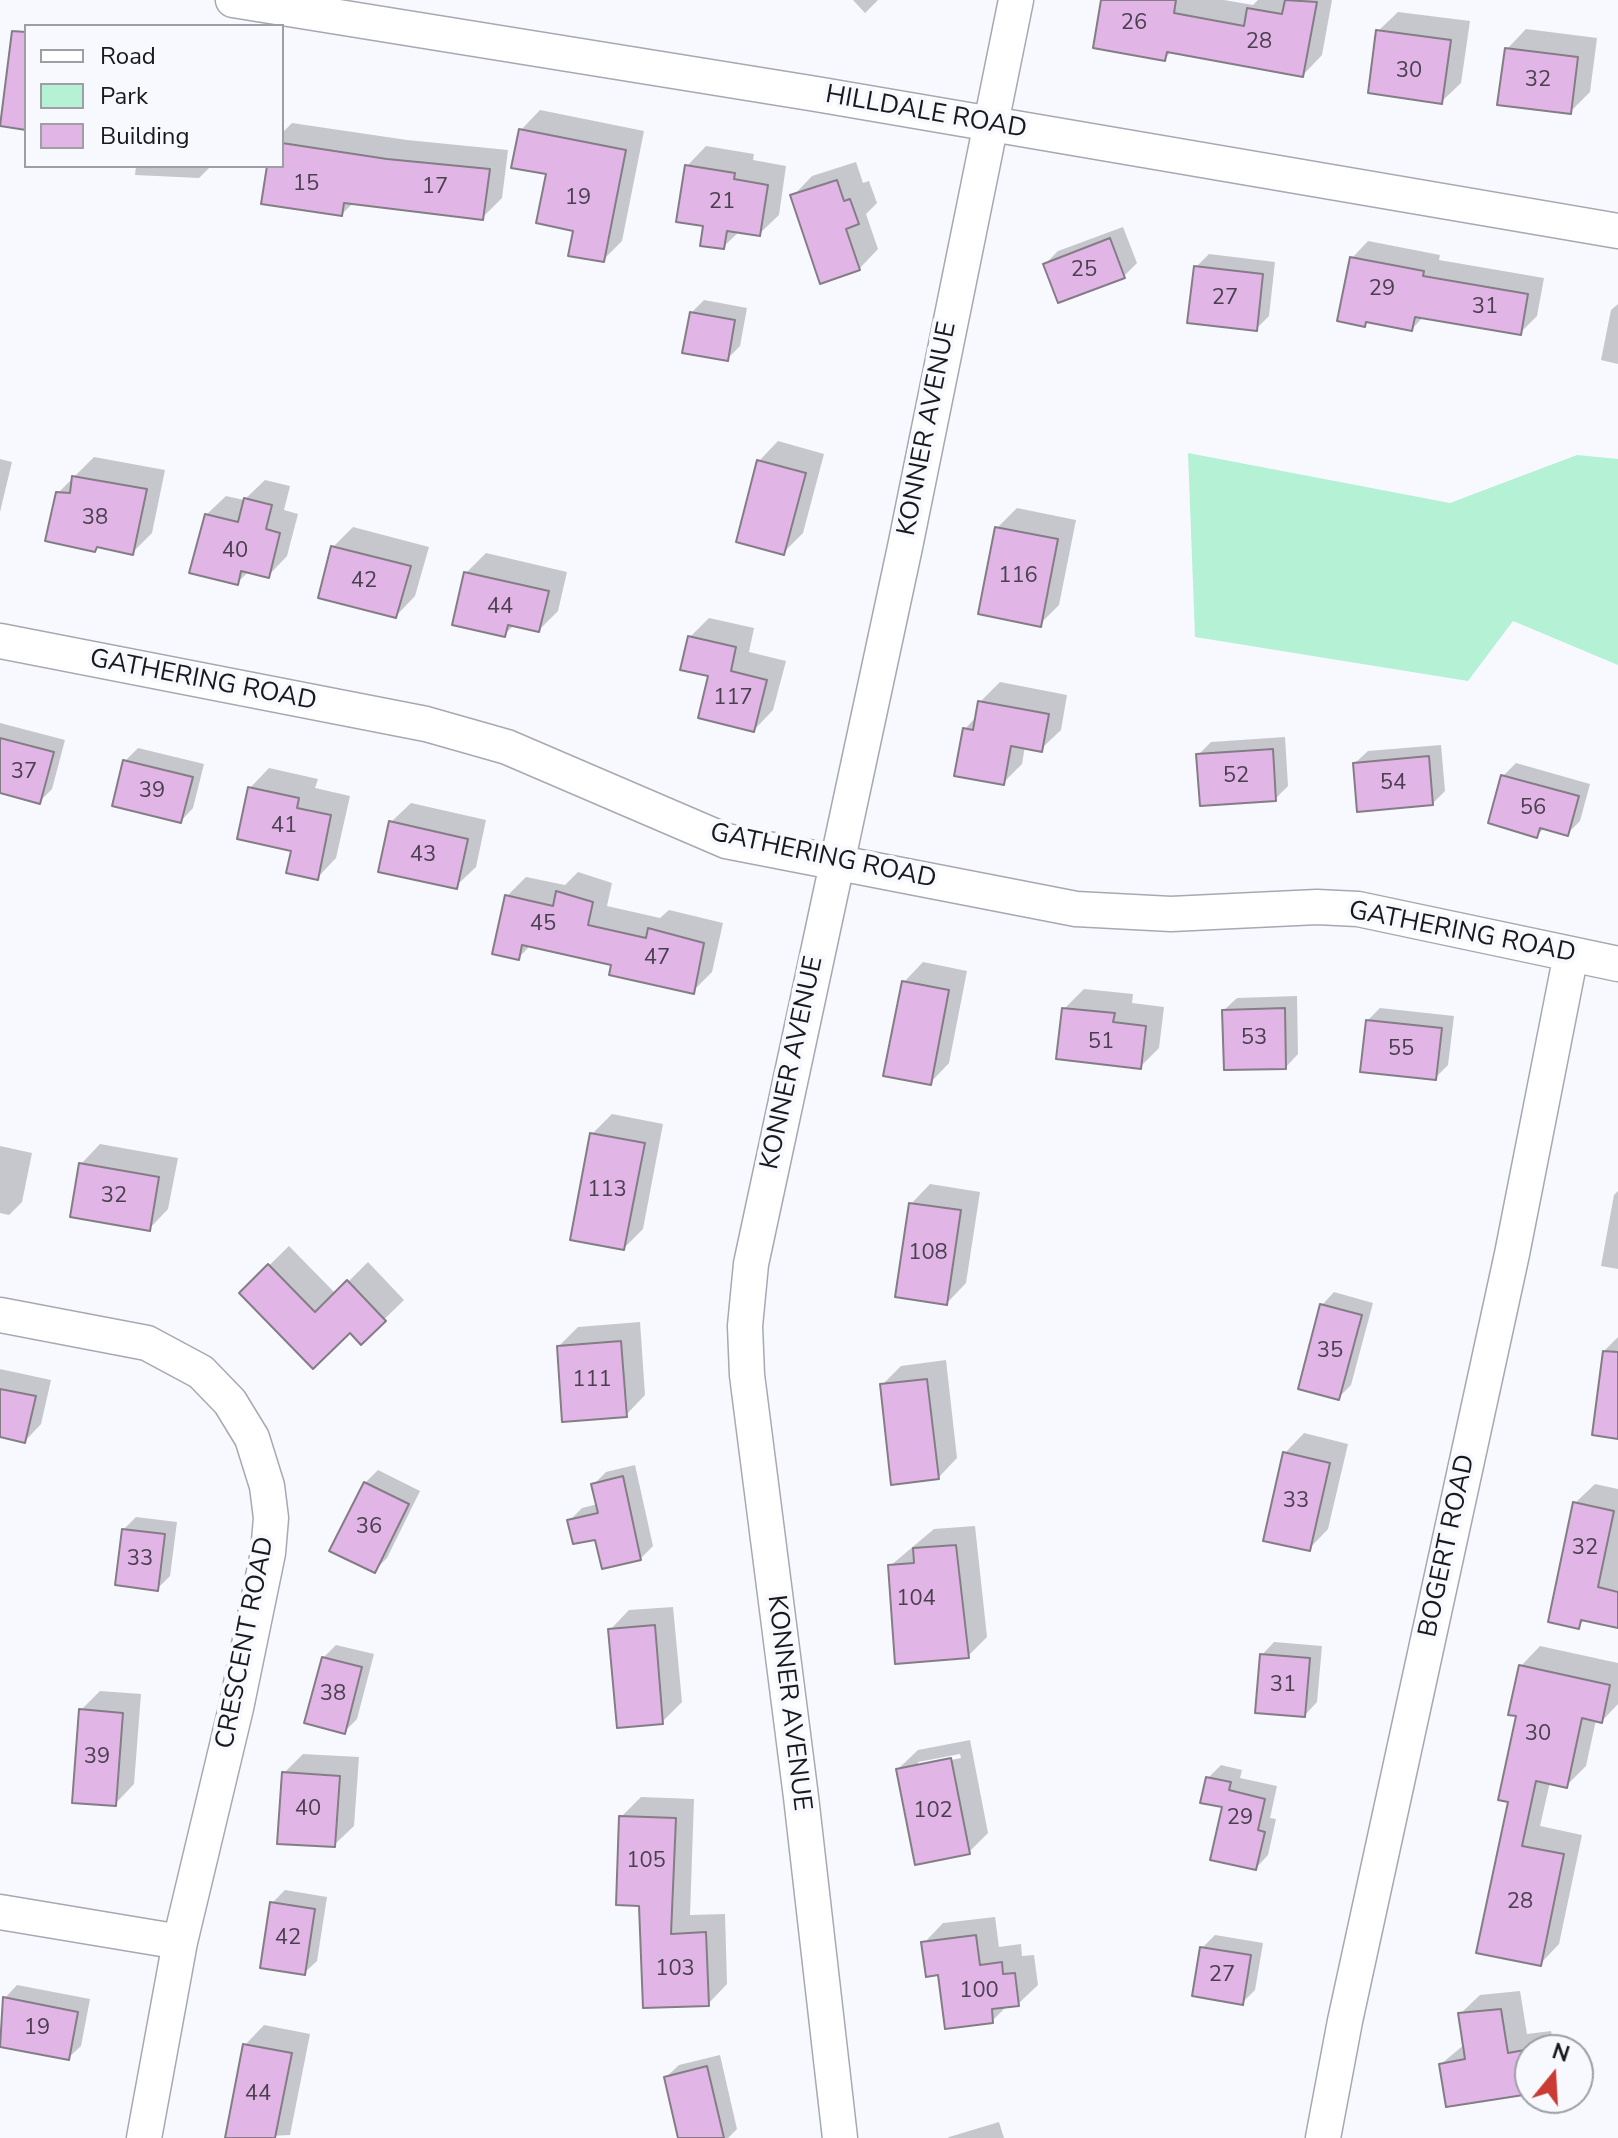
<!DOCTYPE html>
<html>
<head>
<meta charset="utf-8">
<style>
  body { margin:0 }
  #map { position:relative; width:1618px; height:2138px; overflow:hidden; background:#f8f9ff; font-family:"Nunito Sans",sans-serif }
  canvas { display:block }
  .legend { position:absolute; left:24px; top:24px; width:260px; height:144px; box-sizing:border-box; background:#f8f9ff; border:2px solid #9e9fa4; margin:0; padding:10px 14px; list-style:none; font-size:24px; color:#18191c }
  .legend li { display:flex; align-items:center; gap:16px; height:40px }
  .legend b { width:40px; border:2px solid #9e9fa4 }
  .north { position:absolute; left:1514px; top:2034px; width:80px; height:80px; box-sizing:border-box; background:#f8f9ff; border:2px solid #9e9fa4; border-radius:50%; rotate:18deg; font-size:22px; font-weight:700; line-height:32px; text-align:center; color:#18191c }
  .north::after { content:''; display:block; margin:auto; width:28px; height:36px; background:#c93b33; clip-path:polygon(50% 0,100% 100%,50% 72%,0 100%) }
</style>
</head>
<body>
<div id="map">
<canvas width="1618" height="2138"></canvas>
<ul class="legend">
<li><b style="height:10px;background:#fff"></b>Road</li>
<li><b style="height:22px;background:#b4f1d5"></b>Park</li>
<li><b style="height:22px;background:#e1b6e7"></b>Building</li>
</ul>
<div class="north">N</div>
</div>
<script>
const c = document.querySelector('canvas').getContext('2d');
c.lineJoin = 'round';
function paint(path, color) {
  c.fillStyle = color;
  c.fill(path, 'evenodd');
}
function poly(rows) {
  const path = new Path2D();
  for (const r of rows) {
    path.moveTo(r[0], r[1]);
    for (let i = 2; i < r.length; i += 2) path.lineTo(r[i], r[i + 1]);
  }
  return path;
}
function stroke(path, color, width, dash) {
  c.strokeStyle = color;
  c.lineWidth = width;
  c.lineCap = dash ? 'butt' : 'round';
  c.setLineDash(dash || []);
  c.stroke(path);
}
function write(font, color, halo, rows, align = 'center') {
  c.font = font + ' "Nunito Sans",sans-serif';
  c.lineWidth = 8;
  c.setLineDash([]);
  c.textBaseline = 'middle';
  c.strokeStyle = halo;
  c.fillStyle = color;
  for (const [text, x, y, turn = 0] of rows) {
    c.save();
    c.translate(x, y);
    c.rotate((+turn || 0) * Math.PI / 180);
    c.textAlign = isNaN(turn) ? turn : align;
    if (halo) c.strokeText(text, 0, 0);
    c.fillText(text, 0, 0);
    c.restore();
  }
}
const green = poly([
  [1188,453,1450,503,1577,455,1618,459,1618,665,1513,621,1468,681,1195,637]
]);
const shadow = poly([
  [853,0,878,0,865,13],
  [1103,0,1224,0,1253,5,1258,0,1332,0,1322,55,1303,75,1172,51,1165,58],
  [1398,12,1470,21,1461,83,1441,102,1378,31],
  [1526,29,1597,38,1590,92,1570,112,1507,49],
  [540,110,644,131,622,241,603,260,576,230,548,173,521,130],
  [292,123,407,140,508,150,502,198,482,218,354,202,342,214,269,166,282,166,282,133],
  [706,146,754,154,753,160,786,166,779,215,759,234,740,231,723,247,705,224,687,166],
  [856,162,863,183,869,181,877,203,866,214,878,249,859,269,793,196,812,176],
  [136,166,211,166,199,178,135,175],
  [1123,227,1137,263,1124,276,1045,264,1058,251],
  [1368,241,1440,255,1439,260,1544,278,1537,316,1520,333,1424,316,1412,329,1369,321,1365,325,1352,258],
  [1209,254,1275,262,1269,316,1256,329,1196,267],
  [704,300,747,308,740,346,727,359,691,313],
  [1618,304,1618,364,1601,360,1611,310],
  [778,441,824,454,803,533,783,553,759,461],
  [94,457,165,470,152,533,132,553,99,546,95,550,58,493],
  [0,459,12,462,0,512],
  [265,480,290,486,284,510,298,514,287,556,268,576,249,571,237,583,206,515,226,496,244,500],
  [1017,508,1076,520,1059,605,1040,624,997,528],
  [353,527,429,547,415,596,396,616,333,547],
  [486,553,567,572,558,611,539,630,515,624,504,635,466,573],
  [709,618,754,628,749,652,786,661,773,710,754,730,711,675,690,637],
  [1000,682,1067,695,1061,730,1041,749,1025,746,1022,764,1003,783,965,729,977,716,980,702],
  [0,723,65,740,52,789,40,801,0,791],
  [1285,737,1288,786,1275,799,1199,754,1211,742],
  [1441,745,1445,791,1432,804,1355,763,1368,751],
  [138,748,204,764,193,808,181,821,125,761],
  [1516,763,1590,784,1580,821,1568,833,1545,827,1537,836,1503,776],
  [269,768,318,779,315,788,350,796,336,858,317,878,250,788],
  [411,803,486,820,476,867,456,886,391,822],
  [578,872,612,883,607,906,660,918,669,910,723,923,712,972,693,991,614,963,531,945,518,958,507,896,526,877,565,885],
  [923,962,967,971,949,1063,930,1083,904,982],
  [1084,989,1133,994,1132,1003,1164,1007,1159,1048,1140,1067,1064,1009],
  [1297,996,1298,1054,1286,1067,1224,1010,1237,998],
  [1380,1008,1454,1016,1448,1065,1435,1078,1368,1020],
  [612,1114,663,1124,643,1229,624,1248,592,1134],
  [100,1144,178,1158,168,1209,149,1229,81,1164],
  [0,1146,32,1153,22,1202,9,1215,0,1213],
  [930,1184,980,1192,966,1283,947,1303,911,1204],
  [1618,1191,1618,1269,1601,1266,1614,1195],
  [289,1246,336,1294,368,1262,404,1300,361,1342,350,1330,241,1293],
  [1334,1292,1373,1303,1351,1385,1338,1398,1322,1305],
  [640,1322,645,1395,626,1415,559,1346,578,1327],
  [1618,1337,1618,1437,1594,1433,1605,1350],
  [946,1360,957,1458,938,1478,882,1385,901,1366],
  [0,1369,51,1380,41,1424,25,1441,0,1435],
  [1304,1433,1348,1444,1328,1529,1309,1549,1285,1453],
  [635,1465,653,1546,640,1559,569,1521,582,1508,598,1504,594,1484,606,1472],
  [378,1470,420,1491,387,1558,374,1571,365,1483],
  [1595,1484,1618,1489,1618,1623,1586,1619,1578,1626,1575,1503],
  [136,1517,177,1522,170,1576,158,1588,123,1530],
  [975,1526,987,1637,968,1656,890,1566,934,1529],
  [673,1607,682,1702,662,1722,610,1630,629,1610],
  [1274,1642,1322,1646,1317,1702,1305,1715,1262,1655],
  [336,1645,374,1654,357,1719,344,1732,323,1658],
  [1540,1646,1618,1663,1618,1704,1602,1721,1596,1720,1586,1766,1566,1786,1550,1782,1540,1826,1582,1835,1559,1944,1540,1964,1510,1800,1521,1666],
  [100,1691,141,1694,134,1784,115,1804,81,1710],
  [970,1740,988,1833,969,1852,898,1769,918,1750],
  [960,1754,961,1758,918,1767,918,1762],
  [303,1754,359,1757,354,1826,334,1845,284,1773],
  [1221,1765,1242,1770,1240,1778,1277,1786,1270,1818,1276,1819,1268,1855,1256,1868,1208,1778],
  [641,1797,694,1799,690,1915,725,1914,727,1984,708,2004,641,1904,621,1817],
  [285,1890,327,1897,317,1961,304,1973,272,1903],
  [995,1917,999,1947,1021,1944,1022,1956,1034,1955,1038,1985,1018,2004,1008,2005,992,2021,940,1973,924,1943,943,1923],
  [1215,1935,1263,1943,1255,1990,1242,2003,1202,1948],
  [17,1985,90,1999,81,2046,68,2058,0,2045,5,1998],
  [1520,1991,1527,2034,1551,2031,1554,2050,1530,2050,1530,2092,1441,2064,1465,2044,1460,2014,1480,1995],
  [264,2025,310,2034,290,2135,227,2138,245,2045],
  [720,2055,737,2129,728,2138,680,2138,666,2077,679,2065],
  [999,2122,1004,2138,948,2138,949,2137]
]);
const building = poly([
  [1101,0,1176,0,1174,13,1244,26,1247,8,1282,14,1285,0,1317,2,1303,77,1167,52,1165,61,1093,48,1101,0],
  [1376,30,1451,40,1442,104,1368,93,1376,30],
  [12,31,26,32,26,130,0,126,12,31],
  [1505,48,1578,57,1571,114,1497,105,1505,48],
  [519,129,626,150,604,262,568,256,573,231,536,223,546,174,511,168,519,129],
  [282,143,387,159,490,169,483,220,344,203,342,216,261,204,267,166,282,166,282,143],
  [685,165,735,173,734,179,768,185,760,236,727,231,724,249,700,246,703,226,676,222,685,165],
  [837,180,844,201,850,199,859,224,846,229,860,270,820,284,790,195,837,180],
  [1110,238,1125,278,1058,303,1043,264,1110,238],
  [1350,257,1424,271,1423,276,1528,294,1521,335,1415,317,1412,331,1366,322,1365,327,1337,321,1350,257],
  [1194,266,1263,274,1257,331,1187,323,1194,266],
  [690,312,735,320,728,361,682,353,690,312],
  [757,460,806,473,784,555,736,542,757,460],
  [72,476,147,489,133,555,97,547,95,552,45,541,56,492,70,493,72,476],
  [244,498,272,505,266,529,280,533,269,578,241,571,238,585,189,573,205,514,238,522,244,498],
  [995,527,1058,539,1041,627,978,614,995,527],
  [331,546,411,566,396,618,318,598,331,546],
  [464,572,549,591,539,632,508,625,505,637,452,625,464,572],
  [688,636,736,647,731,671,767,680,754,732,698,718,708,676,680,670,688,636],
  [978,701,1049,714,1042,752,1011,746,1004,785,954,776,963,728,973,730,978,701],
  [0,738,54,752,40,804,0,793,0,738],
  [1273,749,1276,801,1200,806,1196,754,1273,749],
  [1429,756,1433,805,1357,812,1353,763,1429,756],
  [123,760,193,777,181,823,112,806,123,760],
  [1501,775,1579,796,1568,836,1540,828,1537,838,1488,823,1501,775],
  [248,787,299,798,297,808,331,815,318,880,286,873,291,851,237,839,248,787],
  [389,821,468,839,457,889,378,872,389,821],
  [556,891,593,902,588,925,646,938,648,928,704,943,694,994,609,975,611,965,522,945,519,960,492,954,505,895,553,906,556,891],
  [902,981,949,990,931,1085,883,1076,902,981],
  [1062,1008,1115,1013,1113,1022,1146,1026,1141,1069,1056,1059,1062,1008],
  [1285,1008,1286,1069,1224,1070,1222,1010,1285,1008],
  [1366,1020,1442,1028,1436,1080,1360,1072,1366,1020],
  [590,1133,645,1143,624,1250,570,1240,590,1133],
  [79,1163,159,1177,150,1231,70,1217,79,1163],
  [909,1203,961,1210,947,1305,895,1297,909,1203],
  [268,1264,315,1312,347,1280,386,1321,361,1345,350,1333,313,1369,239,1293,268,1264],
  [1320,1304,1362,1315,1339,1400,1298,1389,1320,1304],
  [621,1341,627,1417,562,1422,557,1346,621,1341],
  [1603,1351,1618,1352,1618,1439,1592,1435,1603,1351],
  [927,1379,939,1479,891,1485,880,1384,927,1379],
  [0,1389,36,1396,25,1443,0,1437,0,1389],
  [1283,1452,1330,1463,1310,1551,1263,1541,1283,1452],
  [623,1476,641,1560,602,1569,595,1540,573,1544,567,1520,598,1513,591,1484,623,1476],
  [364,1482,409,1504,375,1573,329,1551,364,1482],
  [1573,1502,1614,1511,1598,1587,1618,1592,1618,1628,1581,1620,1579,1629,1548,1622,1573,1502],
  [122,1529,165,1534,158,1591,115,1585,122,1529],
  [956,1545,969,1658,895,1664,888,1565,914,1563,913,1548,956,1545],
  [655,1625,663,1724,617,1728,608,1629,655,1625],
  [1260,1654,1310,1658,1305,1717,1255,1713,1260,1654],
  [322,1657,362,1667,345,1734,304,1723,322,1657],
  [1519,1665,1610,1685,1602,1723,1582,1718,1567,1788,1536,1781,1522,1846,1564,1854,1541,1966,1476,1953,1508,1802,1498,1800,1516,1716,1508,1715,1519,1665],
  [79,1709,123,1713,116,1806,72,1803,79,1709],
  [951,1758,970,1854,915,1865,896,1769,951,1758],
  [282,1772,340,1776,335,1847,277,1844,282,1772],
  [1206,1777,1231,1782,1229,1790,1265,1799,1258,1830,1265,1832,1256,1870,1210,1860,1222,1807,1200,1803,1206,1777],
  [619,1816,676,1818,671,1934,706,1932,709,2006,643,2008,639,1906,616,1905,619,1816],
  [270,1902,315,1909,305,1975,260,1968,270,1902],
  [976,1935,980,1965,1002,1962,1003,1974,1015,1973,1019,2006,992,2009,993,2023,945,2029,938,1975,926,1977,921,1942,976,1935],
  [1200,1947,1251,1955,1243,2005,1192,1996,1200,1947],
  [3,1997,78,2012,69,2060,0,2047,3,1997],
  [1501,2009,1508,2053,1530,2049,1530,2094,1446,2107,1439,2064,1465,2059,1458,2013,1501,2009],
  [243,2044,292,2053,275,2138,225,2138,243,2044],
  [707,2066,724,2138,678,2138,664,2077,707,2066]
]);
const minor = poly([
  [233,0,816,94,1618,231],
  [0,641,426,724,507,747,726,841,1076,909,1171,914,1317,907,1358,909,1618,964],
  [0,1315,147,1343,201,1372,230,1402,252,1438,267,1486,271,1518,268,1553,236,1708,180,1942,144,2138],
  [0,1912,180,1942],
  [840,2138,801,1797,747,1375,745,1326,751,1264,905,547,1016,0],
  [1323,2138,1345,2021,1512,1254,1571,954]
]);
const numberNames = [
  ["26",1134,24],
  ["28",1259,43],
  ["30",1409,72],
  ["32",1538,81],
  ["15",306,185],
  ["17",435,188],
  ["19",578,199],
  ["21",722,203],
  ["25",1084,271],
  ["29",1382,290],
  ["27",1225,299],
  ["31",1485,308],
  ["38",95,519],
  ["40",235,552],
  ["116",1018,577],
  ["42",364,582],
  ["44",500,608],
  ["117",733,699],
  ["37",24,773],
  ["52",1236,777],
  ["54",1393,784],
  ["39",152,792],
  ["56",1533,809],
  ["41",284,827],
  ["43",423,856],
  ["45",543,925],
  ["47",657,959],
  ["53",1254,1039],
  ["51",1101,1043],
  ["55",1401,1050],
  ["113",607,1191],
  ["32",114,1197],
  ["108",928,1254],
  ["35",1330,1352],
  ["111",592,1381],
  ["33",1296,1502],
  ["36",369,1528],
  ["32",1585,1549],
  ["33",140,1560],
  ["104",916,1600],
  ["31",1283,1686],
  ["38",333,1695],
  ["30",1538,1735],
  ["39",97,1758],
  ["40",308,1810],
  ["102",933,1812],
  ["29",1240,1819],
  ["105",646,1862],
  ["28",1520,1903],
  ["42",288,1939],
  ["103",675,1970],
  ["27",1222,1976],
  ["100",979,1992],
  ["19",37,2029],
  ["44",258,2095]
];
const streetNames = [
  ["HILLDALE ROAD",926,113,10],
  ["KONNER AVENUE",928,429,-79],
  ["GATHERING ROAD",203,681,11],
  ["GATHERING ROAD",823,857,12],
  ["GATHERING ROAD",1462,933,11],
  ["KONNER AVENUE",793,1063,-78],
  ["BOGERT ROAD",1448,1546,-78],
  ["CRESCENT ROAD",246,1643,-79],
  ["KONNER AVENUE",788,1703,83]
];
paint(green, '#b4f1d5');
paint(shadow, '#0003');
paint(building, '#e1b6e7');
stroke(building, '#847d85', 2);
stroke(minor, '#a7a8b2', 37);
stroke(minor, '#fff', 34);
write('22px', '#4a404f', null, numberNames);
write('26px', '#18191c', '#f8f9ff', streetNames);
</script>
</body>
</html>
